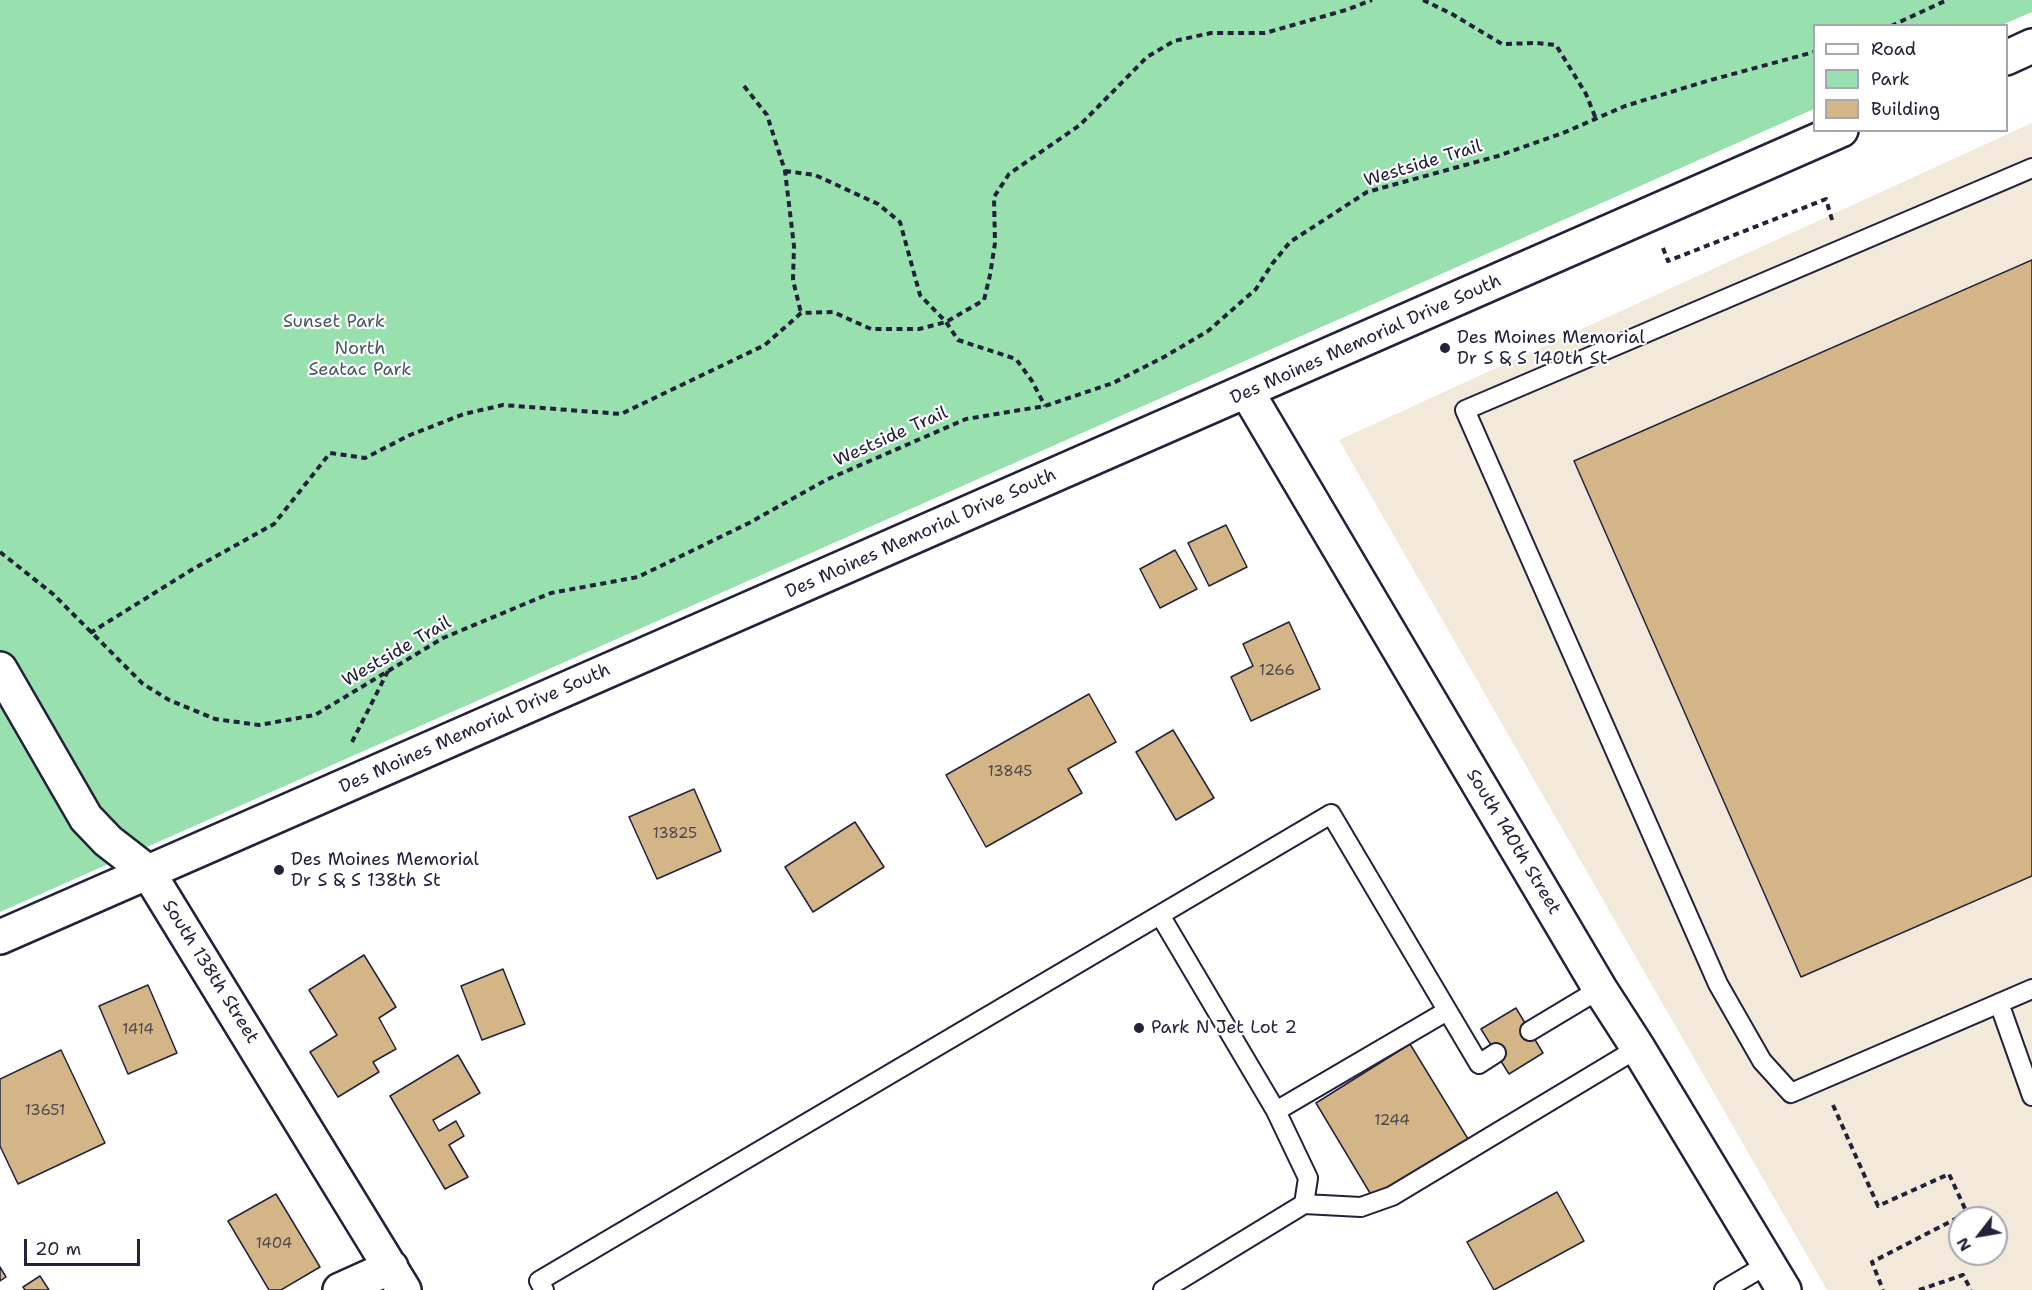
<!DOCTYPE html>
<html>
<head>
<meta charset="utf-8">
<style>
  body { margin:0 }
  #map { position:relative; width:2032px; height:1290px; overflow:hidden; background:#fff; font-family:"Shantell Sans",sans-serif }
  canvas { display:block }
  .legend { position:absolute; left:1813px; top:24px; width:195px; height:108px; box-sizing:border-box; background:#fff; border:2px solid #a7a7b1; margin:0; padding:8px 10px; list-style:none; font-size:18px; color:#22223b }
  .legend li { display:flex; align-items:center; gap:12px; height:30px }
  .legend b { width:30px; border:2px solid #a7a7b1 }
  .north { position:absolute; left:1948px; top:1206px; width:60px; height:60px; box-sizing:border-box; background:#fff; border:2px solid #a7a7b1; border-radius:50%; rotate:239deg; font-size:16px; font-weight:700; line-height:24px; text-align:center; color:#22223b }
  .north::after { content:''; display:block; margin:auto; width:21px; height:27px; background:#22223b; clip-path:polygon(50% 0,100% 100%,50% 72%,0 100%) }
  .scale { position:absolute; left:24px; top:1239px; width:116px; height:27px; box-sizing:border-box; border:3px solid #22223b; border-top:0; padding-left:8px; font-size:18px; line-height:21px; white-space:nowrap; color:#22223b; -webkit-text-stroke:4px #fff; paint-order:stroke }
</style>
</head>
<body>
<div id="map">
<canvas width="2032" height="1290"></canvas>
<ul class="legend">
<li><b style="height:8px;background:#fff"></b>Road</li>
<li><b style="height:16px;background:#98e0ae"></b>Park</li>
<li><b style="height:16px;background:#d3b587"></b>Building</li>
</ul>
<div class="north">N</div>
<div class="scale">20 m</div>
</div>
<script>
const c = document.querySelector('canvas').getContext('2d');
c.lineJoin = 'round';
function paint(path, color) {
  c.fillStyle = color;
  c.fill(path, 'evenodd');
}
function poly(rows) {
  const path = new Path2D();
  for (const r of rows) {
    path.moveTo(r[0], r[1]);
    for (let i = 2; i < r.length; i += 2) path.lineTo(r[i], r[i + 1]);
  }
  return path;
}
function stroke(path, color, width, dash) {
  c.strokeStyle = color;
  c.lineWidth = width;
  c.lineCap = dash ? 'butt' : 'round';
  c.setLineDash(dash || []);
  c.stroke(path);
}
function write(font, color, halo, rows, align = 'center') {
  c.font = font + ' "Shantell Sans",sans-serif';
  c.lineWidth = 4.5;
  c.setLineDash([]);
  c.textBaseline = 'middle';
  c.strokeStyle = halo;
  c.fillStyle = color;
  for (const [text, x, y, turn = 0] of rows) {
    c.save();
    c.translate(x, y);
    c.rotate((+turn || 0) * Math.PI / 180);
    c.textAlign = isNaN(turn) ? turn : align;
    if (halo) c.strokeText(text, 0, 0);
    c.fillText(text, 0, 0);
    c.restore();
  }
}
const built = poly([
  [2032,123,2032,1290,1827,1290,1339,440],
  [1960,1218,1996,1218,1996,1254,1960,1254]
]);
const green = poly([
  [0,0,2032,0,2032,12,2002,25,1814,26,1814,109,0,912]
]);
const building = poly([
  [2032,260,2032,876,1801,977,1574,461,2032,260],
  [1226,525,1247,567,1209,586,1188,543,1226,525],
  [1175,550,1197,589,1160,608,1140,569,1175,550],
  [1289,622,1320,689,1251,721,1231,677,1253,666,1243,644,1289,622],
  [1089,694,1116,742,1068,769,1082,793,986,847,946,775,1089,694],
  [1173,730,1214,798,1176,820,1136,752,1173,730],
  [694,789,721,851,657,879,629,817,694,789],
  [855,822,884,867,813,912,785,867,855,822],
  [364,955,396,1007,379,1018,396,1049,373,1062,379,1072,338,1097,310,1052,337,1035,309,990,364,955],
  [503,969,525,1024,482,1040,461,986,503,969],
  [148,985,177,1053,128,1074,99,1006,148,985],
  [1516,1008,1543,1053,1509,1074,1481,1029,1516,1008],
  [1410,1044,1468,1139,1373,1198,1316,1103,1410,1044],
  [61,1050,105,1143,18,1184,0,1146,0,1079,61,1050],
  [458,1055,480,1093,433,1120,439,1131,456,1121,464,1136,449,1145,468,1177,445,1189,390,1096,458,1055],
  [1557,1192,1584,1241,1494,1290,1467,1242,1557,1192],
  [276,1194,320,1267,281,1290,269,1290,228,1221,276,1194],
  [0,1267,6,1277,0,1281,0,1267],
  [40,1276,49,1290,25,1290,23,1287,40,1276]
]);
const path = poly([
  [1423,0,1452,14,1502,44,1537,43,1556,45,1586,94,1596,119],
  [1891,26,1947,0],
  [744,86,767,115,785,171,794,246,793,280,801,313],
  [785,171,815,175,878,204,900,222,920,295,946,322,958,340,1016,359,1032,381,1045,406],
  [1663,248,1668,261,1826,199,1833,223],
  [0,552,53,594,143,684,169,700,215,719,259,725,315,715,443,638,551,593,638,577,749,523,826,480,966,419,1045,406,1113,383,1164,357,1208,331,1256,289,1272,264,1290,242,1367,192,1498,156,1563,133,1625,106,1707,81,1814,52],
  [90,633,193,569,274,524,330,453,365,458,410,435,464,414,503,405,621,414,765,345,801,313,833,312,871,329,919,329,946,322,984,300,990,275,995,243,994,197,1009,174,1080,125,1147,57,1174,41,1211,33,1265,33,1346,10,1372,0],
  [352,742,388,671],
  [1833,1105,1878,1206,1949,1174,1967,1213,1872,1262,1883,1290],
  [1919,1290,1963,1275,1971,1290]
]);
const lane = poly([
  [2032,168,1465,410,1718,984,1762,1061,1791,1093,2032,989],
  [1160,915,1276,1111,1308,1178,1304,1204],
  [1999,1003,2032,1096],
  [1530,1031,1600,989],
  [1276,1111,1447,1011],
  [544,1290,539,1281,1331,814,1479,1064,1496,1053],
  [1163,1290,1304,1204,1361,1207,1392,1196,1638,1048],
  [1724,1290,1768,1264]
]);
const street = poly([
  [1247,392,1600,989,1638,1048,1784,1290],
  [0,669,86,818,108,841,148,872,404,1290],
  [340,1290,391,1267]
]);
const secondary = poly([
  [2006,58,2032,46],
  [0,937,1841,130]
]);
const markers = [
  [1445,348,6,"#22223b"],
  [279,870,6,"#22223b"],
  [1139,1028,6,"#22223b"]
];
const numberNames = [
  ["1266",1277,671],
  ["13845",1010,772],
  ["13825",675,834],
  ["1414",138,1030],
  ["13651",45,1111],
  ["1244",1392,1121],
  ["1404",274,1244]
];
const streetNames = [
  ["Westside Trail",1423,164,-17],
  ["Des Moines Memorial Drive South",1366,340,-24],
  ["Westside Trail",891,437,-24],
  ["Des Moines Memorial Drive South",921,534,-24],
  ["Westside Trail",397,652,-30],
  ["Des Moines Memorial Drive South",475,729,-24],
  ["South 140th Street",1513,842,59],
  ["South 138th Street",210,972,58]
];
const parkNames = [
  ["Sunset Park",334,322],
  ["North",360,349],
  ["Seatac Park",360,370]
];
const poiNames = [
  ["Des Moines Memorial",1457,338],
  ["Dr S & S 140th St",1457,359],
  ["Des Moines Memorial",291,860],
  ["Dr S & S 138th St",291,881],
  ["Park N Jet Lot 2",1151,1028]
];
paint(built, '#f2e9db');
paint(green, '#98e0ae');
paint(building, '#d3b587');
stroke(building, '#22223b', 1.5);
stroke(lane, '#22223b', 22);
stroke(street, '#22223b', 38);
stroke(secondary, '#22223b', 38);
stroke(path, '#22223b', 4, [6, 4.5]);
stroke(lane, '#fff', 18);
stroke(street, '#fff', 33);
stroke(secondary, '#fff', 33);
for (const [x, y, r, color] of markers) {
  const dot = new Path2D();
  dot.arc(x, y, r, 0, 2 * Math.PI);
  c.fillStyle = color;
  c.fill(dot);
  stroke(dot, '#fff', 2);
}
write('15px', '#4e474e', null, numberNames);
write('18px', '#22223b', '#fff', streetNames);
write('18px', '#455b5e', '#fff', parkNames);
write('18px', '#22223b', '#fff', poiNames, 'left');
</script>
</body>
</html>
